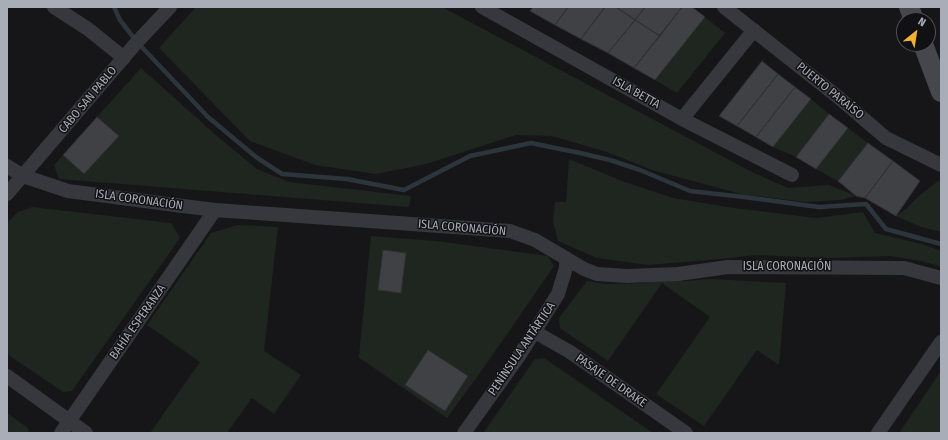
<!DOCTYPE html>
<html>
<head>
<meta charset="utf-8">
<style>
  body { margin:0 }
  #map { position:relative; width:948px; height:440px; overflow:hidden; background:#161618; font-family:"Fira Sans Condensed",sans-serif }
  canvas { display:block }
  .frame { position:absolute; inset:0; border:8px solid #a8adb8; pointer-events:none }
  .north { position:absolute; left:896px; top:12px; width:40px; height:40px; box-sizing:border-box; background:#111113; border:1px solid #4d4f55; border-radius:50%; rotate:30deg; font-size:11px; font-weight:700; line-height:16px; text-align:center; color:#a8adb8 }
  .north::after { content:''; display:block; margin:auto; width:14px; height:18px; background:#f2b134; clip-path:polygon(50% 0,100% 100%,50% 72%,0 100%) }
</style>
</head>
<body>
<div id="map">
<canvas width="948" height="440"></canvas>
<div class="frame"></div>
<div class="north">N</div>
</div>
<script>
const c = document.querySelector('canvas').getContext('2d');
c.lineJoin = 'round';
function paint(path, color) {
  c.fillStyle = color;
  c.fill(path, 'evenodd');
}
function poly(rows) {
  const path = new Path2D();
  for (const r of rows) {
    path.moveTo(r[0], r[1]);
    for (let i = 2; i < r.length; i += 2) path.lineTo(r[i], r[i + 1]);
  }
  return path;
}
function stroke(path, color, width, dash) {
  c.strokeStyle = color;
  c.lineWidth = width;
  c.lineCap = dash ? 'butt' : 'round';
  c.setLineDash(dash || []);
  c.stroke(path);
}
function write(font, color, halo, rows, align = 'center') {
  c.font = font + ' "Fira Sans Condensed",sans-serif';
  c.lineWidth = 3;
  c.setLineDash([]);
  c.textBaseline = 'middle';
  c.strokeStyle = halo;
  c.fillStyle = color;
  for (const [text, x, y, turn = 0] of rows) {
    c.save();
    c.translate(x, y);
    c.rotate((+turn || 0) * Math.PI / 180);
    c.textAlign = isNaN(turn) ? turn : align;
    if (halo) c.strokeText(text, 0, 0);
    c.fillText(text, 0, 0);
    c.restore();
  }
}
const green = poly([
  [196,7,442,7,752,172,788,188,829,185,856,196,840,200,806,202,741,194,652,170,607,152,552,136,516,135,426,164,376,174,315,165,250,141,159,48],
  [705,17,725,33,677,93,655,80],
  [141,68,217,136,257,169,289,182,411,196,409,207,59,179,54,165,63,155,84,174,119,136,97,117],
  [811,99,829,114,796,157,773,147],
  [848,128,868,143,838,181,816,169],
  [569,159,622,181,673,198,734,208,816,218,863,212,875,233,922,244,941,251,941,268,938,266,925,262,909,259,890,256,833,258,754,255,731,258,648,265,597,258,558,241,553,222,555,202,566,202],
  [938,181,941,182,941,232,921,227,896,216,906,209,920,195],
  [32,207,171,223,180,238,72,391,63,392,7,354,7,223,18,212],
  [238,225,278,227,264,351,301,375,274,414,252,398,227,433,150,433,200,362,147,325,211,233],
  [371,236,436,241,548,256,554,266,487,363,447,418,358,357,359,356],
  [711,279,786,283,779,365,757,350,704,426,656,394,710,317,662,283,608,361,560,328,559,318,587,281,605,284,644,283,664,280,685,281],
  [544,358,585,386,653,433,483,433,535,359],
  [941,371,941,433,899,433],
  [7,413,28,428,29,433,7,433]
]);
const stream = poly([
  [114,7,120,20,137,42,208,117,256,157,282,174,347,179,404,190,470,156,531,143,580,153,610,160,640,170,690,191,744,197,819,207,866,204,886,229,941,244]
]);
const building = poly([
  [533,7,568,7,555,25,530,11,533,7],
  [568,7,605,7,581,39,555,25,568,7],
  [605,7,616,7,635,20,608,53,581,39,605,7],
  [616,7,645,7,635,20,616,7],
  [645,7,682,7,660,36,635,20,645,7],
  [682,7,692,7,705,17,655,80,634,68,682,7],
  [635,20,660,36,634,68,608,53,635,20],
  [762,61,778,74,737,126,719,116,762,61],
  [778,74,795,87,756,137,737,126,778,74],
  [795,87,811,99,773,147,756,137,795,87],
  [829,114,848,128,816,169,796,157,829,114],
  [97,117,119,136,84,174,63,155,97,117],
  [868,143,893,161,865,198,856,196,838,181,868,143],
  [893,161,920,181,896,216,865,198,893,161],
  [383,250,406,253,401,293,378,290,383,250],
  [428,350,468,376,445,411,405,385,428,350]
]);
const street = poly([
  [54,7,88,29,124,58],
  [482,7,682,119,792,175],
  [724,7,838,97,886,138,941,165],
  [682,119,754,30],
  [7,166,23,176,68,191,183,206,215,210,510,231,535,240,584,269,597,274,627,276,678,274,728,267,904,268,941,278],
  [7,194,137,42,170,7],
  [535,332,570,352,686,433],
  [7,376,86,433],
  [61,433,215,210],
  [464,433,519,356,558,294,566,268,566,258],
  [878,433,941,342]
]);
const secondary = poly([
  [909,7,914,20],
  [923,44,941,92]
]);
const streetNames = [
  ["PUERTO PARAÍSO",830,91,39],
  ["ISLA BETTA",636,93,29],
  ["CABO SAN PABLO",88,100,-50],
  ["ISLA CORONACIÓN",139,200,8],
  ["ISLA CORONACIÓN",462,228,5],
  ["ISLA CORONACIÓN",787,267],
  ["BAHÍA ESPERANZA",138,322,-55],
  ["PENÍNSULA ANTÁRTICA",522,349,-56],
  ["PASAJE DE DRAKE",611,381,35]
];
paint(green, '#1e261f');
stroke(stream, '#2c353c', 4.5);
paint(building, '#404145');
stroke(building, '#303034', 1);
stroke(street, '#37383d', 14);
stroke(secondary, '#45474d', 20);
write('12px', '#a8adb8', '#111113', streetNames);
</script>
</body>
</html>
